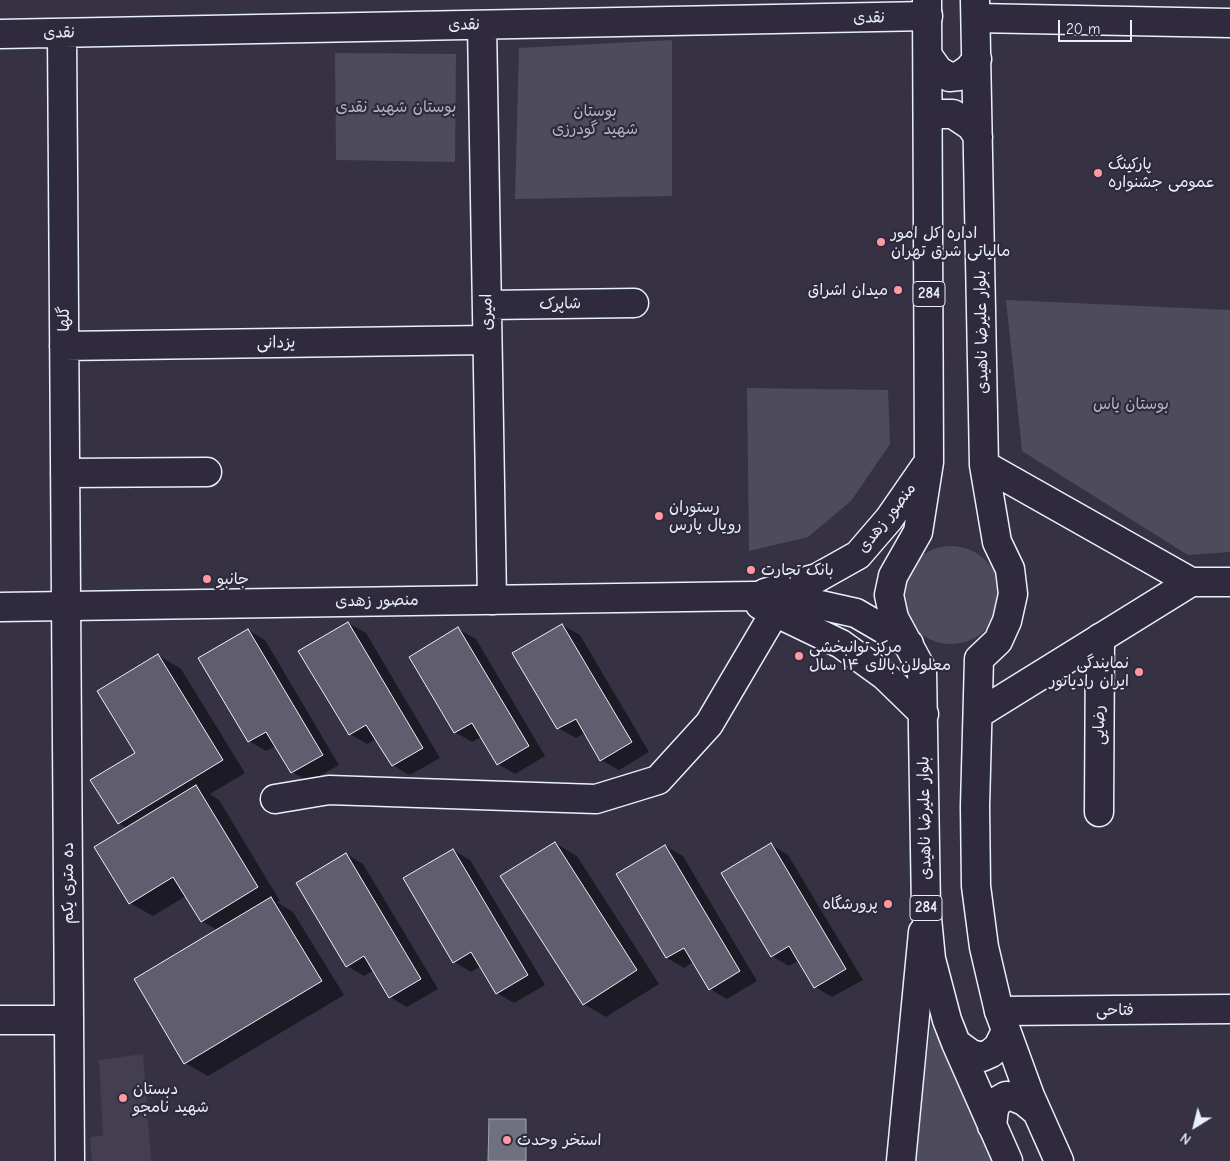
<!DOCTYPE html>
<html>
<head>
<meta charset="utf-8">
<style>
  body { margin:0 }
  #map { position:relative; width:1230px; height:1161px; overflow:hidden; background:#363244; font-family:"Comic Neue",sans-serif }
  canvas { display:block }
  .north { position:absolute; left:1170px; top:1101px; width:50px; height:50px; -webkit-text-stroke:4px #2f2a3d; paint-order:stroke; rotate:216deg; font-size:14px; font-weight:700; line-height:20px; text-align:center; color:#e8f1f8 }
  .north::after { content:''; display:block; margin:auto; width:18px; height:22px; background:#e8f1f8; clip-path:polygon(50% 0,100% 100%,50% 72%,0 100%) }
  .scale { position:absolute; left:1058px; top:20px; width:74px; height:22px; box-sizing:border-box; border:2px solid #e8f1f8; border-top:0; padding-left:6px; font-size:15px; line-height:18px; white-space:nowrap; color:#e8f1f8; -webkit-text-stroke:4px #2f2a3d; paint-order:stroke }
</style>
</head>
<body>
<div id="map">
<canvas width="1230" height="1161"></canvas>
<div class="north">N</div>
<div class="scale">20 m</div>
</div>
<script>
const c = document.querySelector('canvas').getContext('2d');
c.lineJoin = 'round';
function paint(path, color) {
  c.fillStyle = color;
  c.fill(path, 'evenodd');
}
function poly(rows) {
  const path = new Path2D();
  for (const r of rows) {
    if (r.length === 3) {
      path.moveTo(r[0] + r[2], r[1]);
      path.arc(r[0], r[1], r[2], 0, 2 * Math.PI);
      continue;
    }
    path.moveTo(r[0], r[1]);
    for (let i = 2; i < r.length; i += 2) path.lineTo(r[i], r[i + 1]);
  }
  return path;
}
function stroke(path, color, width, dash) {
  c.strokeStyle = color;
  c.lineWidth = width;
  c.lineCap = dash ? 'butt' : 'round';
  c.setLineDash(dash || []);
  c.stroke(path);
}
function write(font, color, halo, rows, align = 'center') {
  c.font = font + ' "Comic Neue","Playpen Sans Arabic",sans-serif';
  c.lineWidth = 4.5;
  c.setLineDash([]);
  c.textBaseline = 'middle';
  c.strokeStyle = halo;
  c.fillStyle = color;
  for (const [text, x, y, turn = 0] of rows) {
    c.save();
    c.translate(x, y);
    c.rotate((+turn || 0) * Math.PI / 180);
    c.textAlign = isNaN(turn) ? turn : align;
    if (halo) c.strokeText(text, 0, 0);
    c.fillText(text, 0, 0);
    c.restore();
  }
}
const built = poly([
  [143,1054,151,1161,92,1161,90,1137,103,1135,99,1060]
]);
const green = poly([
  [672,40,672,196,515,199,519,48],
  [335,53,456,54,455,162,336,160],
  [1006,300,1230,310,1230,552,1188,555,1022,451],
  [747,388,888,390,890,444,851,501,808,537,749,551],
  [951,595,49],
  [931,1024,992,1161,914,1161]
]);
const water = poly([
  [489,1119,526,1119,526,1161,488,1161,489,1119]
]);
const shadow = poly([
  [348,623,366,633,440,758,410,775,392,765,376,739,367,744,350,734],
  [562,625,580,635,649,752,619,770,601,760,585,733,576,738,558,728,514,654],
  [458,629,476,639,545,756,515,774,498,764,482,737,472,742,455,732],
  [248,630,265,640,339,765,309,782,292,772,276,746,266,751,249,741],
  [158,655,181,669,245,773,210,794,219,800,280,901,277,902,293,912,344,995,208,1076,185,1063,217,930,202,921,186,896,153,916,130,903,127,828,118,823,136,754],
  [555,843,577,856,659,984,606,1017,584,1004],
  [771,845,788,855,863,980,832,997,815,987,799,960,789,966,772,956],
  [665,846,683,856,757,981,727,999,710,989,693,962,684,968,667,958],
  [453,850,470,860,545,985,514,1003,497,993,481,966,471,972,454,962],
  [346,854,363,864,438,989,407,1007,390,997,374,970,364,976,347,966]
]);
const building = poly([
  [348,622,423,748,392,766,366,725,349,735,298,651,348,622],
  [562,624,632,742,600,761,576,719,557,729,512,653,562,624],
  [458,627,529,746,497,765,472,723,454,733,409,657,458,627],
  [248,629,323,755,291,773,266,732,248,742,198,658,248,629],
  [158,654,223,760,118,824,90,780,135,753,97,691,158,654],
  [196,785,258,887,201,922,173,877,129,904,94,847,196,785],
  [555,842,637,970,583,1005,500,876,555,842],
  [771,843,846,969,814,988,789,946,771,957,721,873,771,843],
  [665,845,740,971,709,990,684,948,666,958,616,874,665,845],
  [453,849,528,975,496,994,471,952,453,963,403,878,453,849],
  [346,853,421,979,389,998,364,956,346,967,296,883,346,853],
  [271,897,322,981,184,1064,134,979,271,897]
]);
const minor = poly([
  [976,18,1230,23],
  [482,25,492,600],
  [62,33,70,1161],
  [0,34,928,16],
  [487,305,634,303],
  [64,346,487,340],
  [65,473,207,472],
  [275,799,329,790,596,799,658,780,709,724,775,612],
  [1099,812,1100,638],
  [999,1011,1230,1009],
  [0,1020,69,1020],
  [901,1161,923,932]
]);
const major = poly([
  [927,0,929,462,918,532,893,576,889,595,894,618,922,670,926,908,931,959,947,1020,956,1043,1008,1161],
  [975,0,984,465,997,542,1010,569,1013,594,1007,621,998,641,979,659,975,806,976,886,984,947,999,1011,1030,1096,1059,1161],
  [928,56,938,70,949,77,959,76,969,69,977,59],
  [928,123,933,117,938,114,953,114,971,126,978,137],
  [984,465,1191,582,1230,582],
  [765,593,817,578,858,555,889,519,925,467],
  [760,605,841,644,885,676,924,714],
  [0,607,754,596,811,603,856,613,909,644],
  [978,714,1191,582],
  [956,1043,971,1054,982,1057,991,1053,998,1047,1006,1031],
  [992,1126,994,1109,999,1100,1006,1096,1014,1097,1024,1101,1036,1111]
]);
const markers = [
  [1098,173,5,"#ff9aa2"],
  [881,242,5,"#ff9aa2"],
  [898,290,5,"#ff9aa2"],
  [659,516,5,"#ff9aa2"],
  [751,570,5,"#ff9aa2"],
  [207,579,5,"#ff9aa2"],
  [799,656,5,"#ff9aa2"],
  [1139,672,5,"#ff9aa2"],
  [888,904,5,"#ff9aa2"],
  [123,1098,5,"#ff9aa2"],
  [507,1140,5,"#ff9aa2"]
];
const shields = [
  [929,294,32],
  [926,908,32]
];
const shieldNames = [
  ["284",929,294],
  ["284",926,908]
];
const streetNames = [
  ["نقدی",869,18,-1],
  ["نقدی",464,25,-1],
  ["نقدی",59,33,-1],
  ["شاپرک",560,304,-1],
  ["امیری",487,312,-91],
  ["گلها",64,319,-90],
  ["بلوار علیرضا ناهیدی",982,332,-91],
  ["یزدانی",276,343,-1],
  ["منصور زهدی",887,518,-52],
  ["منصور زهدی",377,601,-1],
  ["رضایی",1099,725,-90],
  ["بلوار علیرضا ناهیدی",925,818,-91],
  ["ده متری یکم",68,883,-90],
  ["فتاحی",1115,1010]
];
const parkNames = [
  ["بوستان شهید نقدی",396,107],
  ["بوستان",595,111],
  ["شهید گودرزی",595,129],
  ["بوستان یاس",1131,404]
];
const poiNames = [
  ["پارکینگ",1108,164],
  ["عمومی جشنواره",1108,182],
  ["اداره کل امور",891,233],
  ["مالیاتی شرق تهران",891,251],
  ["میدان اشراق",888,290,"right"],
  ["رستوران",669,507],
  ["رویال پارس",669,525],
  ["بانک تجارت",761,570],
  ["جانبو",217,579],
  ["مرکز توانبخشی",809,647],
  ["معلولان بالای ۱۴ سال",809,665],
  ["نمایندگی",1129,663,"right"],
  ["ایران رادیاتور",1129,681,"right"],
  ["پرورشگاه",878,904,"right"],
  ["دبستان",133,1089],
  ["شهید نامجو",133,1107],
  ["استخر وحدت",517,1140]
];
paint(built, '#433f51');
paint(green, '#4d4b5c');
paint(water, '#70717f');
stroke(water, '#a0a4af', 1);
paint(shadow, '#0007');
paint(building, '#605e6e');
stroke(building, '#e8f1f8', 1);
stroke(minor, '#e8f1f8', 31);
stroke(major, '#e8f1f8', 31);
stroke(minor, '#2f2a3d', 28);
stroke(major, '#2f2a3d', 28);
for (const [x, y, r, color] of markers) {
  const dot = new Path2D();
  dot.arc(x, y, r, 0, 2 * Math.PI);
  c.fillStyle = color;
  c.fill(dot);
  stroke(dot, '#2f2a3d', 2);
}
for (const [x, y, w] of shields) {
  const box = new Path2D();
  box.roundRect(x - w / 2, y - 12.5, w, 25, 4);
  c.fillStyle = '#2f2a3d';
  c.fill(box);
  stroke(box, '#e8f1f8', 1);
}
write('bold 15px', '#e8f1f8', null, shieldNames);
write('16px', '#e8f1f8', '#2f2a3d', streetNames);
write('16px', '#b2b7c1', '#2f2a3d', parkNames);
write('16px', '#e8f1f8', '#2f2a3d', poiNames, 'left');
</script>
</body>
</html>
